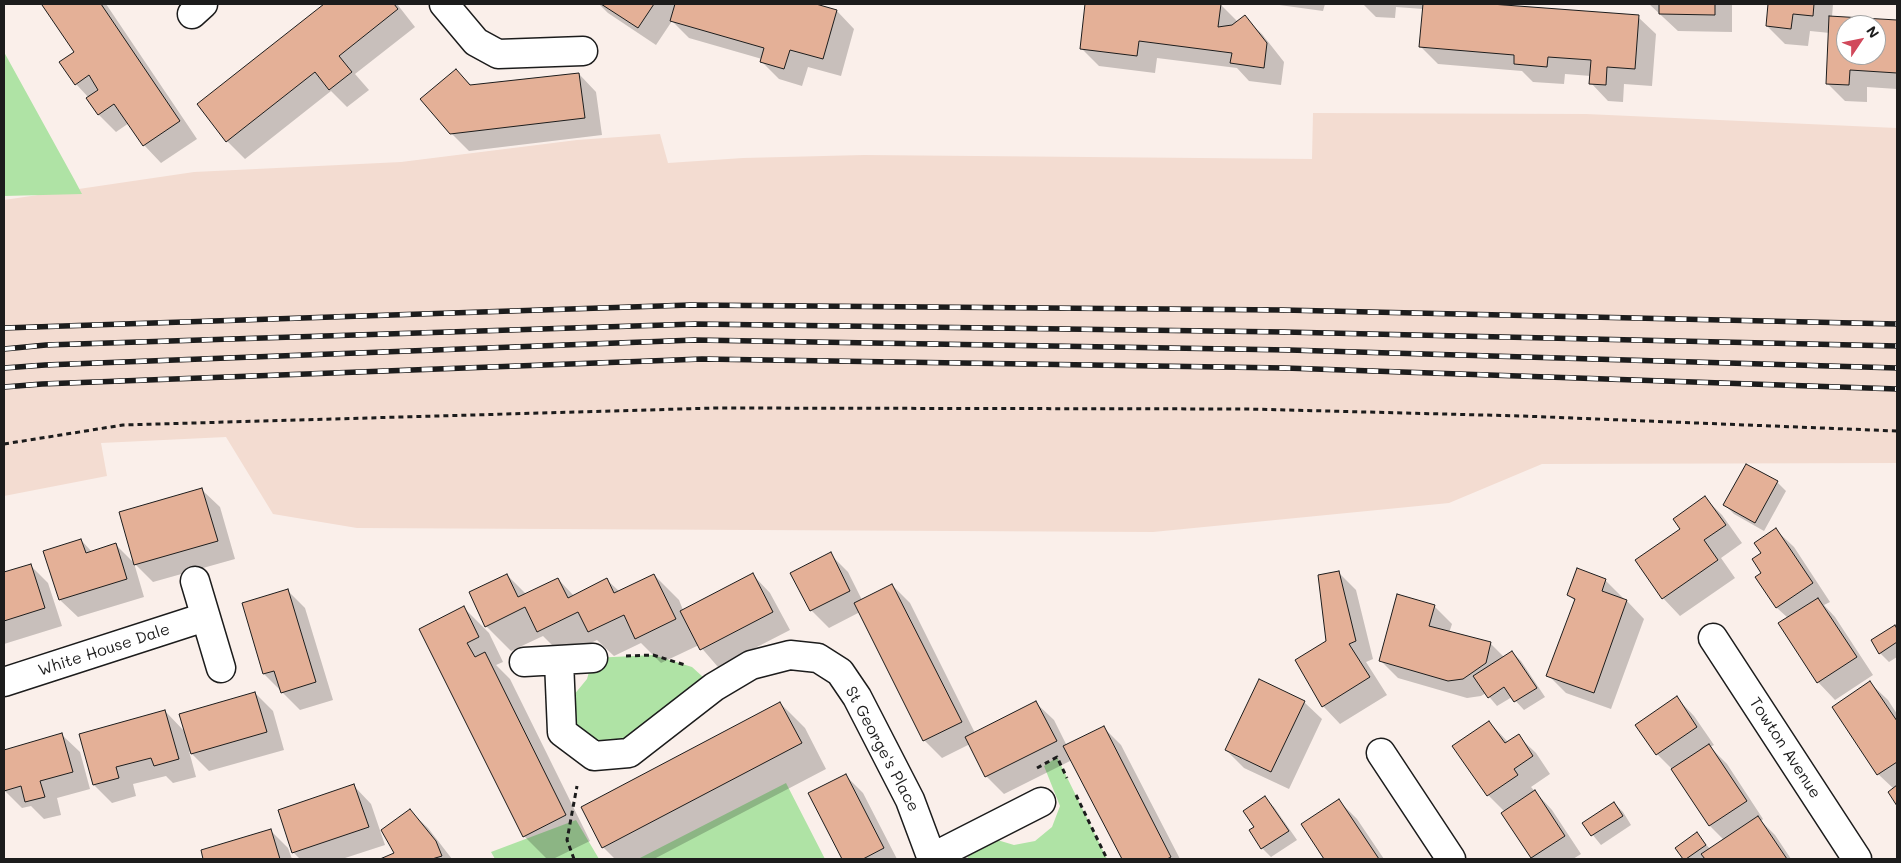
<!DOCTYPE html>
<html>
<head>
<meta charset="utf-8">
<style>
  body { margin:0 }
  #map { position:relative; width:1901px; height:863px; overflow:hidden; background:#faefea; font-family:Mali,sans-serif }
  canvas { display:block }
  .frame { position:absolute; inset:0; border:5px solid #1c1c1c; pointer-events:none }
  .north { position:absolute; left:1836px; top:15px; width:50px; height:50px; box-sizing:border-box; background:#fff; border:1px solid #a4a4a4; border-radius:50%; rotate:56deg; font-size:14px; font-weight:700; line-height:20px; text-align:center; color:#1c1c1c }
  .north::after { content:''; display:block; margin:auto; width:18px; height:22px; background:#d1495b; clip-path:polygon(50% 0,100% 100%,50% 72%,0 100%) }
</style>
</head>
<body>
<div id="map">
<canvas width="1901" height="863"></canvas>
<div class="frame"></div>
<div class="north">N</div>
</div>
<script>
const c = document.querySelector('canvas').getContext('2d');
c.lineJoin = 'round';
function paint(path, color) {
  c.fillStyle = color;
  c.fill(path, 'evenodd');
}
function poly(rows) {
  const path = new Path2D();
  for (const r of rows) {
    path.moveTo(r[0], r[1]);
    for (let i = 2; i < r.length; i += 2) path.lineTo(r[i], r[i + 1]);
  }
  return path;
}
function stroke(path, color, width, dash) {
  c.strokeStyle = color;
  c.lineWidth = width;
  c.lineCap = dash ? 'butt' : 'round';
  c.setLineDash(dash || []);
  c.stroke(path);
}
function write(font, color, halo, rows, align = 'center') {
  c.font = font + ' Mali,sans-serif';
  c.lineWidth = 4;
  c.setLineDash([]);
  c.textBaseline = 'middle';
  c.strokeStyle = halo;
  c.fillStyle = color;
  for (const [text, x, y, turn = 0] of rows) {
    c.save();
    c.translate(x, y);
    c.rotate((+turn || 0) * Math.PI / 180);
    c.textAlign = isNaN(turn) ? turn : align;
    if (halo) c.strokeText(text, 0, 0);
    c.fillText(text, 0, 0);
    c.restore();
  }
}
const built = poly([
  [1313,113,1586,114,1897,128,1897,463,1542,464,1449,503,1153,532,357,528,273,514,226,437,101,443,107,476,4,496,4,200,194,172,401,162,577,140,660,134,668,163,743,158,864,155,1312,159]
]);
const green = poly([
  [4,52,74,179,82,194,4,196],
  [653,655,692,667,703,677,621,741,600,742,584,735,574,723,573,696,587,679,593,658],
  [1057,757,1107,859,967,859,972,848,994,839,1014,845,1035,841,1052,827,1060,806,1044,766],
  [786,783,825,859,638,859],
  [576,820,599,859,495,859,491,852]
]);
const shadow = poly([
  [45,4,106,4,197,139,161,163,144,145,129,123,116,132,98,114,89,98,76,84,76,52,44,5],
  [326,4,397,4,415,27,355,74,369,90,347,107,331,91,245,159,227,141,198,105],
  [599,4,812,4,837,11,854,29,841,76,808,67,802,86,779,79,761,61,762,59,689,38,672,21,656,45,608,13],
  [1086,4,1220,4,1238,22,1244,17,1262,34,1284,62,1281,85,1249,81,1237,68,1157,58,1155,73,1099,66,1081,48],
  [1272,4,1325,4,1323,11],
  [1363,4,1475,4,1638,17,1656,34,1652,86,1624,84,1623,102,1608,101,1591,83,1591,76,1565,74,1564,84,1533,82,1522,71,1438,64,1420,46,1423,9,1396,7,1395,18,1376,17],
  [1649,4,1732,4,1732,32,1678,31],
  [1763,4,1833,4,1832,17,1897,21,1897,89,1867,87,1867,102,1845,101,1827,83,1830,33,1810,31,1808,46,1785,44,1767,26,1769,5],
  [1846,25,1876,25,1876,55,1846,55],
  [456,70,472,86,579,74,596,92,602,135,469,151,451,133],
  [1777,482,1786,491,1764,531,1734,514,1725,505],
  [202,490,220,507,235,559,153,582,134,563,144,597,78,617,60,600,81,540,92,552,116,545,135,564],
  [1705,498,1722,515,1742,543,1721,558,1735,578,1680,616,1663,598,1681,530],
  [1776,530,1794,547,1830,602,1824,605,1835,617,1873,675,1835,700,1818,682,1788,618,1777,608,1757,577,1762,573,1762,554],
  [830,554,848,572,862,600,892,585,910,603,975,733,1036,703,1054,720,1067,746,1103,727,1121,745,1180,859,1123,859,1072,760,1004,794,986,776,970,744,942,758,924,740,860,612,829,628,811,610,792,573],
  [30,565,48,583,62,626,4,644,4,573],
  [1578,570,1606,581,1623,598,1623,600,1627,601,1644,619,1611,709,1566,693,1548,675,1575,601,1569,595],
  [1338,572,1356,590,1373,659,1366,662,1387,695,1340,724,1323,706,1328,642],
  [507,575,526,594,558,579,574,596,607,580,620,592,654,575,679,600,683,610,753,575,770,593,790,630,718,667,699,645,661,663,641,643,614,656,597,640,563,656,543,636,511,651,486,626],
  [287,590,305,608,333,700,300,710,264,674,243,604],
  [1434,606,1452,624,1449,633,1491,644,1504,657,1512,652,1521,661,1545,697,1524,710,1512,697,1497,706,1486,693,1481,696,1467,698,1398,678,1380,660],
  [464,608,489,633,503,662,496,665,510,679,590,841,553,859,547,859,524,836,421,630],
  [1894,626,1897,629,1897,657,1889,662,1880,653],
  [1870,683,1888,700,1897,714,1897,803,1890,792,1894,789,1878,774,1834,707],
  [255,693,273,711,284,750,209,771,189,751,196,777,173,783,166,776,133,784,136,796,112,803,94,785,81,734,165,711,185,732],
  [1677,698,1694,716,1714,745,1710,747,1727,764,1763,819,1761,821,1775,835,1791,859,1684,859,1677,848,1697,834,1710,849,1724,840,1710,826,1674,771,1657,754],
  [1304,702,1322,719,1289,789,1244,768,1226,750],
  [780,703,805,728,826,769,654,859,615,859,603,847,582,807],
  [1489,722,1508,742,1518,736,1536,753,1550,774,1531,787,1552,810,1581,854,1573,859,1533,859,1505,812,1488,795,1454,746],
  [62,735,80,752,90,789,57,798,61,815,44,819,31,806,22,808,4,790,4,751],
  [846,776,863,793,897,859,844,859,810,794],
  [354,786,371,804,385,845,342,859,300,859,293,852],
  [1265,798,1274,807,1297,840,1271,857,1262,848,1256,827],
  [1339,801,1357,819,1384,859,1325,859,1302,825],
  [1614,803,1623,812,1631,825,1601,845,1583,823],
  [410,811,428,828,452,859,383,859,395,853],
  [270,830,288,848,292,859,205,859,202,851]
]);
const building = poly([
  [43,4,101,4,180,121,143,146,114,104,98,115,86,98,98,90,89,75,75,85,59,62,74,52,42,5,43,4],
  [324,4,394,4,398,9,339,56,352,72,329,90,315,72,226,142,197,104,324,4],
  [601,4,654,4,638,28,601,4],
  [675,4,816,4,837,10,823,59,790,50,784,69,760,62,764,48,670,21,675,4],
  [1085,4,1221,4,1218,27,1232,25,1245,15,1267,43,1264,68,1230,63,1232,53,1139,41,1137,56,1080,49,1085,4],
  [1423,4,1491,4,1639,15,1635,69,1607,67,1606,85,1589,84,1591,60,1548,57,1547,67,1514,64,1514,55,1419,47,1423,4],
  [1659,4,1715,4,1715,15,1659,14,1659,4],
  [1768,4,1814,4,1813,16,1793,14,1791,29,1766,26,1768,4],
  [1829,16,1897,20,1897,73,1850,70,1849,85,1826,84,1829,16],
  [1846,25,1876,25,1876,55,1846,55,1846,25],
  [456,69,470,85,579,73,585,118,450,134,420,99,456,69],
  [1746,464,1778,481,1755,523,1723,505,1746,464],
  [202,488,218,541,134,565,119,512,202,488],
  [1705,496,1726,525,1704,540,1718,560,1662,599,1635,560,1680,529,1673,519,1705,496],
  [1776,528,1813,583,1776,608,1755,577,1761,573,1752,559,1761,553,1754,543,1776,528],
  [81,539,86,553,116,543,127,579,59,600,43,551,81,539],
  [831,552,850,591,810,611,790,573,831,552],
  [31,564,45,608,4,621,4,572,31,564],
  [1577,568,1606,579,1602,591,1627,600,1594,693,1546,676,1575,599,1567,595,1577,568],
  [1339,571,1356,641,1349,644,1370,677,1322,707,1295,660,1326,641,1318,575,1339,571],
  [753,573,773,612,700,650,680,611,753,573],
  [507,574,518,597,558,578,568,598,607,578,614,593,654,574,676,619,635,639,624,615,588,632,578,612,537,632,525,607,485,627,469,592,507,574],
  [892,584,962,722,923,741,854,603,892,584],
  [288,589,316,682,281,693,274,671,263,674,242,603,288,589],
  [1397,594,1435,605,1429,626,1491,642,1486,663,1463,679,1448,681,1379,661,1397,594],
  [1818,598,1857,657,1817,683,1778,623,1818,598],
  [464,606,479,637,467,643,475,657,485,652,566,815,523,837,419,629,464,606],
  [1895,625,1897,629,1897,642,1879,654,1871,640,1895,625],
  [1512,651,1537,688,1514,702,1504,687,1488,698,1473,676,1512,651],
  [1259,679,1305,701,1271,772,1225,750,1259,679],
  [1870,681,1897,721,1897,762,1877,775,1832,707,1870,681],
  [255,692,267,732,191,754,179,714,255,692],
  [1677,696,1697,727,1656,755,1635,725,1677,696],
  [1036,701,1057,741,985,777,965,737,1036,701],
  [780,702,802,743,602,848,581,807,780,702],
  [165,710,179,759,154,766,151,758,116,767,119,778,93,785,79,734,165,710],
  [1489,721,1505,743,1519,734,1533,756,1514,769,1518,775,1487,796,1452,746,1489,721],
  [1104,726,1171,857,1167,859,1122,859,1063,746,1104,726],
  [62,733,73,772,40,781,45,797,25,802,21,786,4,791,4,750,62,733],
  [1709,744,1747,801,1709,826,1671,769,1709,744],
  [846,774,884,848,863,859,842,859,808,793,846,774],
  [354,784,369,827,292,853,278,810,354,784],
  [1897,785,1897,806,1888,792,1897,785],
  [1535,790,1565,836,1531,858,1501,813,1535,790],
  [1265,796,1289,831,1261,849,1249,830,1254,827,1243,811,1265,796],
  [1339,799,1379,859,1324,859,1301,824,1339,799],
  [1614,802,1623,816,1591,836,1582,823,1614,802],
  [410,809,436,841,442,856,432,859,380,859,394,853,381,830,410,809],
  [1758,816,1787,859,1705,859,1701,854,1758,816],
  [271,829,280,859,203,859,201,850,271,829],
  [1697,832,1706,845,1686,859,1683,859,1675,848,1697,832]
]);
const path = poly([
  [4,444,123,425,716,408,1248,409,1522,416,1897,431],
  [626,656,653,655,685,665],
  [1037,768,1057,757,1067,778],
  [1076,795,1107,859],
  [574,859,567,840,577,786]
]);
const street = poly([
  [444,4,476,42,498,54,583,51],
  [192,14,203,4],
  [195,581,221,668],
  [1713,638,1857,859],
  [559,661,562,732,594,756,629,753,714,687,751,665,790,655,818,658,840,672,857,697,910,800,932,859],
  [524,662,593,658],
  [4,682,205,617],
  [1381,753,1451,859],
  [931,858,1041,802]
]);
const rail = poly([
  [4,328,690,305,1283,310,1897,324],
  [4,349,46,345,696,324,1284,332,1897,346],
  [4,368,45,365,695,340,1289,350,1897,368],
  [4,387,42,384,702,359,1285,368,1897,389]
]);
const streetNames = [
  ["White House Dale",104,650,-18],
  ["Towton Avenue",1785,748,57],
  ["St George's Place",882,749,62]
];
paint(built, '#f3dcd1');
paint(green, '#afe3a5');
paint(shadow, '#0003');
paint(building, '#e4b097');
stroke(building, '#1c1c1c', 1);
stroke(street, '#1c1c1c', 31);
stroke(path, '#1c1c1c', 3, [5, 4]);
stroke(street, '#fff', 28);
stroke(rail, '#1c1c1c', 5.5);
stroke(rail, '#fff', 4, [11]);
write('16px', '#1c1c1c', '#fff', streetNames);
</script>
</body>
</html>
